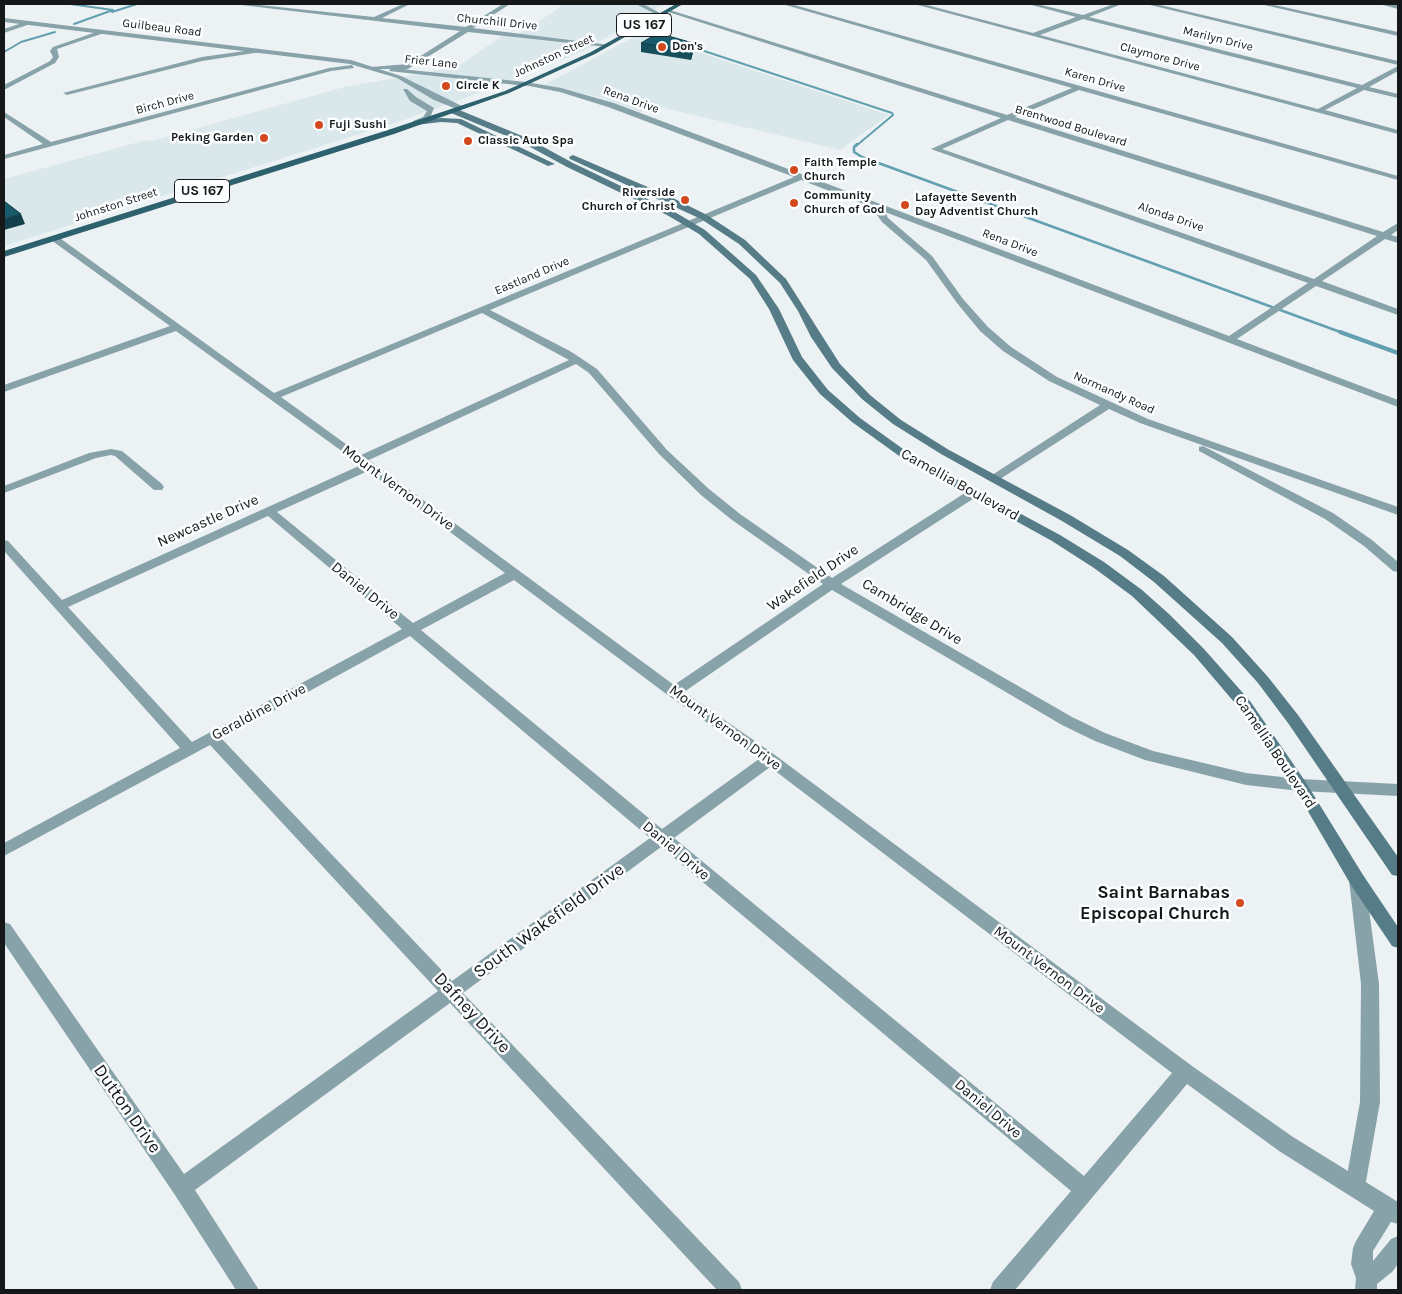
<!DOCTYPE html>
<html>
<head>
<meta charset="utf-8">
<style>
  body { margin:0 }
  #map { position:relative; width:1402px; height:1294px; overflow:hidden; background:#ecf2f3; font-family:Karla,sans-serif }
  canvas { display:block }
  .frame { position:absolute; inset:0; border:5px solid #151718; pointer-events:none }
</style>
</head>
<body>
<div id="map">
<canvas width="1402" height="1294"></canvas>
<div class="frame"></div>
</div>
<script>
const c = document.querySelector('canvas').getContext('2d');
c.lineJoin = 'round';
function paint(path, color) {
  c.fillStyle = color;
  c.fill(path, 'evenodd');
}
function poly(rows) {
  const path = new Path2D();
  for (const r of rows) {
    path.moveTo(r[0], r[1]);
    for (let i = 2; i < r.length; i += 2) path.lineTo(r[i], r[i + 1]);
  }
  return path;
}
function stroke(path, color, width, dash) {
  c.strokeStyle = color;
  c.lineWidth = width;
  c.lineCap = dash ? 'butt' : 'round';
  c.setLineDash(dash || []);
  c.stroke(path);
}
function write(font, color, halo, rows, align = 'center') {
  c.font = font + ' Karla,sans-serif';
  c.lineWidth = 5;
  c.setLineDash([]);
  c.textBaseline = 'middle';
  c.strokeStyle = halo;
  c.fillStyle = color;
  for (const [text, x, y, turn = 0] of rows) {
    c.save();
    c.translate(x, y);
    c.rotate((+turn || 0) * Math.PI / 180);
    c.textAlign = isNaN(turn) ? turn : align;
    if (halo) c.strokeText(text, 0, 0);
    c.fillText(text, 0, 0);
    c.restore();
  }
}
const built = poly([
  [558,4,664,4,583,51,492,88,404,120,4,246,4,179,146,140,152,141,344,87,457,67,508,32,519,34,562,6],
  [641,33,889,115,840,150,652,105,640,112,603,98,544,85]
]);
const streamFar2 = poly([
  [70,4,113,10,74,24],
  [112,12,137,4],
  [648,31,660,36],
  [689,46,892,113,893,115,856,146],
  [4,52,21,42,55,32]
]);
const streamFar1 = poly([
  [857,144,854,147,854,152,862,157,1343,333]
]);
const stream = poly([
  [1340,332,1398,353]
]);
const minor = poly([
  [233,4,250,4,374,17,403,4,410,4,382,18,466,27,503,4,510,4,473,28,610,45,607,47,468,32,408,69,398,72,395,69,374,69,371,67,408,64,460,31,233,4],
  [636,4,643,4,664,15,659,16,636,4],
  [782,4,791,4,1398,176,1398,180,1079,90,1015,117,1383,232,1398,223,1398,230,1391,235,1398,237,1398,243,1385,239,1322,281,1398,309,1398,315,1316,286,1237,339,1398,400,1398,407,885,212,888,218,932,256,963,299,988,327,1011,347,1057,377,1148,419,1398,507,1398,515,1140,423,1109,409,997,481,989,481,989,477,1100,405,1049,381,1003,351,980,331,957,303,926,260,882,222,877,215,876,209,801,180,490,310,570,351,597,369,667,450,709,489,740,514,832,578,968,491,976,491,978,494,976,497,841,584,1072,717,1105,733,1153,751,1246,773,1300,779,1398,784,1398,796,1300,791,1246,785,1145,760,1095,741,1062,725,832,590,684,692,775,755,1192,1066,1293,1137,1398,1202,1398,1224,1391,1222,1373,1251,1373,1261,1391,1239,1398,1236,1398,1264,1392,1272,1377,1284,1377,1290,1355,1290,1356,1278,1351,1264,1353,1248,1356,1241,1374,1211,1279,1151,1187,1084,1015,1290,990,1290,993,1282,1071,1191,661,847,463,993,739,1282,742,1290,717,1290,450,1003,195,1190,259,1290,236,1290,175,1195,4,943,4,922,10,924,184,1174,438,991,210,745,4,856,4,843,180,748,4,551,4,540,8,541,62,600,361,465,176,331,4,392,4,385,170,326,51,240,51,236,57,236,274,393,794,177,608,107,560,92,524,85,526,82,561,88,614,103,1229,336,1308,283,931,149,1001,118,665,11,670,10,1007,115,1072,88,782,4],
  [1008,120,1377,236,1314,279,942,149,1008,120],
  [482,313,569,360,361,455,281,397,482,313],
  [576,364,589,373,659,454,701,495,732,520,823,584,674,685,369,460,576,364],
  [368,471,505,573,413,623,277,512,368,471],
  [268,516,402,629,192,742,68,607,268,516],
  [514,580,669,696,759,759,662,829,421,630,514,580],
  [410,636,650,838,452,981,222,739,410,636],
  [770,767,1172,1073,1084,1176,674,838,770,767],
  [914,4,923,4,1033,33,1076,17,1028,4,1037,4,1083,15,1114,4,1122,4,1089,17,1362,85,1398,66,1398,71,1369,87,1398,94,1398,98,1364,90,1325,110,1398,130,1398,134,914,4],
  [1083,19,1357,88,1318,109,1040,35,1083,19],
  [1146,4,1156,4,1398,61,1398,65,1146,4],
  [1260,4,1270,4,1398,32,1398,36,1260,4],
  [1382,4,1398,5,1398,9,1383,5,1382,4],
  [28,21,30,24,4,33,4,29,28,21],
  [102,30,104,33,57,49,59,57,55,63,4,90,4,85,50,61,53,57,50,51,53,47,102,30],
  [259,49,261,52,202,61,67,95,63,93,202,57,259,49],
  [352,65,354,68,331,71,4,159,4,155,43,144,4,117,4,112,51,142,329,68,352,65],
  [1203,446,1333,513,1372,540,1398,562,1398,572,1393,571,1364,546,1325,519,1199,451,1199,447,1203,446],
  [111,449,122,451,162,484,164,487,162,490,154,490,115,456,111,455,96,458,4,493,4,486,89,453,111,449]
]);
const tertiary = poly([
  [4,18,351,60,401,76,466,108,459,110,434,100,397,78,350,64,4,22,4,18],
  [391,68,526,82,529,84,526,86,389,71,391,68],
  [403,89,407,89,416,97,434,108,429,120,413,125,413,121,423,117,427,111,410,101,403,89],
  [1357,873,1363,875,1365,880,1379,984,1380,1102,1365,1187,1362,1194,1355,1197,1348,1194,1345,1187,1360,1102,1361,984,1349,880,1351,875,1357,873]
]);
const secondary = poly([
  [451,109,457,109,527,138,573,163,673,211,705,230,756,275,779,309,802,357,828,390,860,418,910,454,1060,535,1104,562,1142,590,1169,614,1204,649,1250,701,1305,781,1363,875,1398,927,1398,948,1392,946,1351,885,1295,789,1240,709,1194,655,1132,596,1094,568,1052,541,902,458,852,422,820,394,793,360,769,309,750,279,699,234,667,215,567,167,521,142,451,113,451,109],
  [441,118,461,119,555,164,548,166,457,123,441,122,416,125,412,123,441,118],
  [573,155,671,197,707,215,745,240,786,279,840,364,870,395,901,420,949,450,1070,515,1128,550,1164,576,1232,637,1268,677,1298,715,1398,857,1398,876,1392,875,1288,723,1258,683,1222,643,1154,582,1120,556,1062,521,941,454,893,424,862,399,832,368,811,337,798,311,780,283,739,244,701,219,570,159,569,157,573,155]
]);
const primary = poly([
  [676,4,683,4,595,54,509,93,394,134,4,257,4,251,388,130,505,91,591,52,676,4]
]);
const wall = poly([
  [641,43,693,43,693,52,691,60,641,52]
]);
const shadedWall = poly([
  [693,43,693,52,691,60,691,51],
  [21,214,25,224,4,230,4,219]
]);
const building = poly([
  [658,33,693,43,691,51,641,43,658,33],
  [4,201,21,214,4,219,4,201]
]);
const markers = [
  [662,47,5,"#d1491d"],
  [446,86,5,"#d1491d"],
  [319,125,5,"#d1491d"],
  [264,138,5,"#d1491d"],
  [468,141,5,"#d1491d"],
  [794,170,5,"#d1491d"],
  [685,200,5,"#d1491d"],
  [794,203,5,"#d1491d"],
  [905,205,5,"#d1491d"],
  [1240,903,5,"#d1491d"]
];
const farStreetnames = [
  ["Churchill Drive",497,22,6],
  ["Guilbeau Road",162,28,7],
  ["Marilyn Drive",1218,39,14],
  ["Johnston Street",554,56,-25],
  ["Claymore Drive",1160,57,15],
  ["Frier Lane",431,62,6],
  ["Karen Drive",1095,80,16],
  ["Rena Drive",631,100,20],
  ["Birch Drive",165,103,-15],
  ["Brentwood Boulevard",1071,126,17],
  ["Johnston Street",116,205,-18],
  ["Alonda Drive",1171,217,19],
  ["Rena Drive",1010,243,21],
  ["Eastland Drive",532,276,-23],
  ["Normandy Road",1114,393,24]
];
const farPoinames = [
  ["Don's",672,47],
  ["Circle K",456,86],
  ["Fuji Sushi",329,125],
  ["Peking Garden",254,138,"right"],
  ["Classic Auto Spa",478,141],
  ["Faith Temple",804,163],
  ["Church",804,177],
  ["Riverside",675,193,"right"],
  ["Church of Christ",675,207,"right"],
  ["Community",804,196],
  ["Church of God",804,210],
  ["Lafayette Seventh",915,198],
  ["Day Adventist Church",915,212]
];
const shields = [
  [644,25,55],
  [202,191,55]
];
const shieldNames = [
  ["US 167",644,25],
  ["US 167",202,191]
];
const streetNames = [
  ["Camellia Boulevard",960,485,29],
  ["Mount Vernon Drive",398,488,36],
  ["Newcastle Drive",208,521,-24],
  ["Wakefield Drive",813,578,-34],
  ["Daniel Drive",365,591,39],
  ["Cambridge Drive",912,612,31],
  ["Geraldine Drive",259,712,-28],
  ["Mount Vernon Drive",725,728,36],
  ["Camellia Boulevard",1275,752,56],
  ["Daniel Drive",676,851,40],
  ["Mount Vernon Drive",1049,970,37],
  ["Daniel Drive",988,1109,40]
];
const nearPoinames = [
  ["Saint Barnabas",1230,893],
  ["Episcopal Church",1230,914]
];
const nearStreetnames = [
  ["South Wakefield Drive",549,921,-36],
  ["Dafney Drive",472,1013,47],
  ["Dutton Drive",127,1109,55]
];
paint(built, '#dae8ec');
stroke(streamFar2, '#629fb0', 2);
stroke(streamFar1, '#629fb0', 2.5);
stroke(stream, '#629fb0', 4);
paint(minor, '#88a2a9');
paint(tertiary, '#88a2a9');
paint(secondary, '#557c87');
paint(primary, '#2e616e');
paint(wall, '#164e5b');
paint(shadedWall, '#12404a');
paint(building, '#195b6a');
stroke(building, '#12404a', 1);
for (const [x, y, r, color] of markers) {
  const dot = new Path2D();
  dot.arc(x, y, r, 0, 2 * Math.PI);
  c.fillStyle = color;
  c.fill(dot);
  stroke(dot, '#fcfeff', 2);
}
write('12px', '#151718', '#fcfeff', farStreetnames);
write('bold 12px', '#151718', '#fcfeff', farPoinames, 'left');
for (const [x, y, w] of shields) {
  const box = new Path2D();
  box.roundRect(x - w / 2, y - 11.5, w, 23, 4);
  c.fillStyle = '#fcfeff';
  c.fill(box);
  stroke(box, '#151718', 1);
}
write('bold 14px', '#151718', null, shieldNames);
write('15px', '#151718', '#fcfeff', streetNames);
write('bold 18px', '#151718', '#fcfeff', nearPoinames, 'right');
write('18px', '#151718', '#fcfeff', nearStreetnames);
</script>
</body>
</html>
